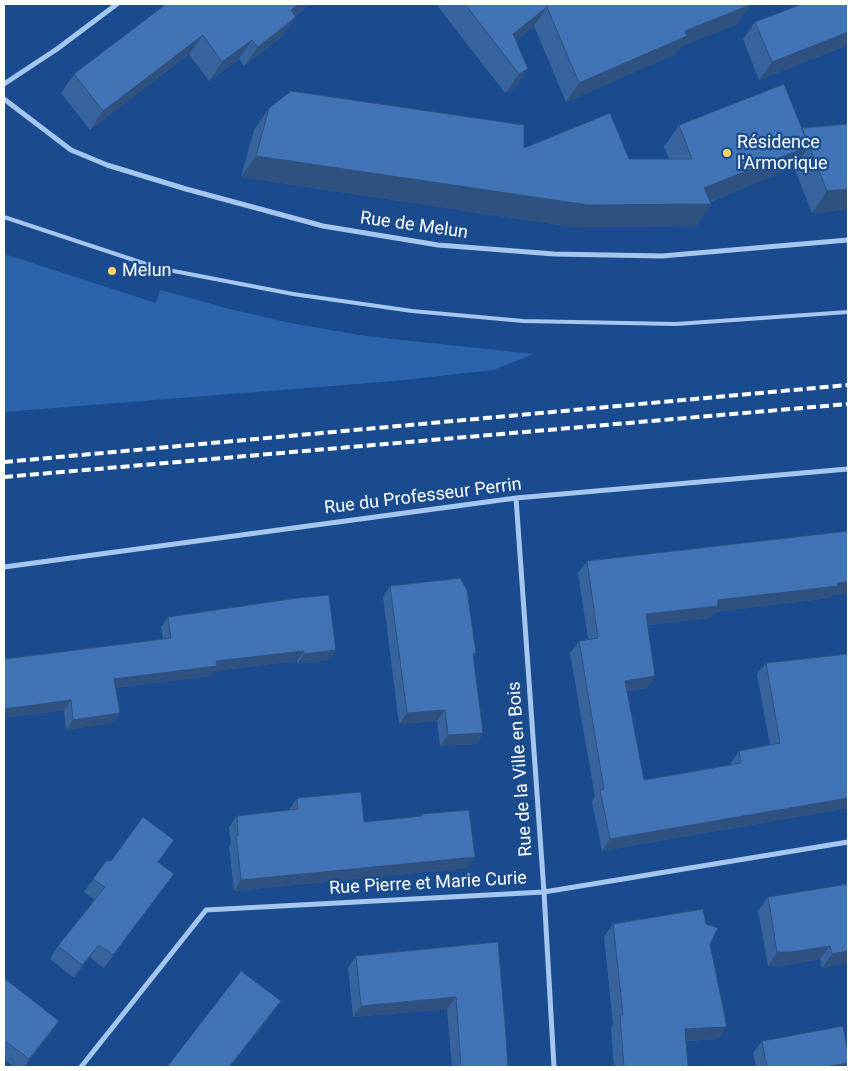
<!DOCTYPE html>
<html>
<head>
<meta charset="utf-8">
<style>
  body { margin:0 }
  #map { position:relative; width:852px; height:1071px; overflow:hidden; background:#194b8e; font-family:Roboto,sans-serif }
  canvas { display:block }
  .frame { position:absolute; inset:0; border:5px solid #fff; pointer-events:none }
</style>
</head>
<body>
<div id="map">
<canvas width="852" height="1071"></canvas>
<div class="frame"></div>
</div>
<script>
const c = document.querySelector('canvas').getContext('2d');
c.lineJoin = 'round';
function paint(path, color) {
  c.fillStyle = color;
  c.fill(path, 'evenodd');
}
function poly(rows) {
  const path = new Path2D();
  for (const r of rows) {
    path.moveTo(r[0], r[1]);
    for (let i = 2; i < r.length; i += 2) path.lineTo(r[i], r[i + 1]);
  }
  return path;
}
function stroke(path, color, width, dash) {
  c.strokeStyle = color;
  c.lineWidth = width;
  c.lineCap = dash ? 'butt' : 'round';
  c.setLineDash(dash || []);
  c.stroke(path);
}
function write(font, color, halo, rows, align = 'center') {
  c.font = font + ' Roboto,sans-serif';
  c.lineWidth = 4.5;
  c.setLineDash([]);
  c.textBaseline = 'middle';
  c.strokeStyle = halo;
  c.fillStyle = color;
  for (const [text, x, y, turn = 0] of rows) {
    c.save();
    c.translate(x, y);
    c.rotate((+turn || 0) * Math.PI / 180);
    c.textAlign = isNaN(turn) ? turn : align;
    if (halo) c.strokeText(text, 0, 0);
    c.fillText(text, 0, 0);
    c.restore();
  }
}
const green = poly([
  [4,254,156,303,160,290,230,309,290,323,365,336,534,354,493,370,394,381,4,412]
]);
const lane = poly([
  [4,217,158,268,293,294,412,311,523,321,676,324,848,312]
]);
const street = poly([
  [4,84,57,49,117,4],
  [4,99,71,150,107,165,186,189,323,226,438,245,554,254,662,256,848,240],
  [516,498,544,892,554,1067],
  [4,567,516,498,848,469],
  [81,1067,206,910,544,892,848,842]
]);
const rail = poly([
  [4,462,848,385],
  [4,477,848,404]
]);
const wall = poly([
  [166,4,310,4,295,16,282,36,244,66,239,59,209,81,189,54,90,130,61,93,74,74],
  [436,4,750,4,750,5,737,24,680,47,674,55,566,102,534,26,516,40,528,69,515,88,505,93],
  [848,4,848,45,759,80,743,39,755,22],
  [269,108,524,148,629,159,669,159,664,147,679,125,802,128,848,124,848,209,812,213,794,167,710,202,711,204,696,226,573,227,241,177,254,130],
  [848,531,848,593,832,595,829,598,715,612,710,618,648,625,647,688,627,691,644,780,731,765,731,763,739,751,770,745,757,674,766,663,848,808,602,851,592,802,595,797,570,653,579,641,588,639,578,573,587,561],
  [390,586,476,653,473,657,483,733,476,744,440,746,437,721,399,724,383,597],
  [168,617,336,650,329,660,297,664,297,661,213,671,210,676,116,688,120,713,113,723,66,730,64,710,4,718,163,639,161,627],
  [297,798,364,822,420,817,422,814,467,868,234,891,229,846,231,844,229,827,237,816,289,810],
  [106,861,158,862,165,886,104,968,90,957,74,978,50,959,58,946,95,900,84,892],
  [848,884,848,963,822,968,820,959,781,966,768,966,758,911,768,897],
  [613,924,710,944,718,1039,686,1041,688,1067,614,1067,611,1028,613,1025,604,937],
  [498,942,508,1067,452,1067,447,1009,353,1017,348,968,356,956],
  [4,978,50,1034,24,1067,14,1067,4,1059],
  [762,1041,848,1053,848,1065,847,1067,756,1067,753,1053]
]);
const shadedWall = poly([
  [299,4,310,4,277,29,291,10],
  [750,5,737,24,680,47,674,55,566,102,579,83,685,31],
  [547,7,534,26,501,51,513,34],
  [296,17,282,36,244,66,258,47],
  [848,32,848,45,759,80,772,62],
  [203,35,189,54,90,130,103,111],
  [252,40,239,59,209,81,222,62],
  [528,69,515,88,505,93,519,74],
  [809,146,794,168,703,204,711,204,696,226,573,227,241,177,256,156,704,188],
  [848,189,848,209,812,213,827,191],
  [848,582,848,593,832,595,829,598,715,612,710,618,638,626,646,614,718,600],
  [336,650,329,660,297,664,304,654],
  [304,651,297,661,213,671,210,676,107,689,114,679,216,661],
  [655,676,647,688,617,692,625,681],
  [71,700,64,710,4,718,4,709],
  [445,710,437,721,399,724,407,713],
  [120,713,113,723,66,730,73,720],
  [483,733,476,744,440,746,448,735],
  [848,798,848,808,602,851,610,839],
  [475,857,467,868,234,891,241,880],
  [174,874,165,886,104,968,113,955],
  [99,945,90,957,74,978,82,965],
  [830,946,820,959,781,966,768,966,777,952],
  [848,951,848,963,822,968,832,954],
  [456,997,447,1009,353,1017,361,1006],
  [281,1001,270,1017,230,1067,229,1067],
  [59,1021,50,1034,24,1067,29,1059],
  [727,1027,718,1039,676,1041,685,1029],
  [848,1063,848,1065,847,1067,824,1067]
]);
const building = poly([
  [166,4,299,4,291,10,296,17,258,47,252,40,222,62,203,35,103,111,74,74,166,4],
  [465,4,750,4,750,5,685,31,687,36,579,83,547,7,513,34,528,69,519,74,465,4],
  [802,4,848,4,848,32,772,62,755,22,802,4],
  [784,84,809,146,704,188,711,204,588,205,256,156,269,108,291,91,524,125,524,148,610,113,629,159,692,159,679,125,784,84],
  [848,124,848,189,827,191,802,128,848,124],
  [848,531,848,582,837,583,838,586,718,600,718,606,646,614,655,676,625,681,644,780,741,763,739,751,780,743,766,663,848,654,848,798,610,839,600,790,604,789,579,641,598,638,587,561,848,531],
  [460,578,467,590,476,653,473,654,483,733,448,735,445,710,407,713,390,586,460,578],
  [329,595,336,650,304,654,304,651,216,661,217,666,114,679,120,713,73,720,71,700,4,709,4,659,171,638,168,617,297,598,329,595],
  [361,792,364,822,422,816,422,814,469,810,475,857,241,880,236,836,238,835,237,816,298,809,297,798,361,792],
  [143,817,174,840,158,862,174,874,113,955,99,945,82,965,58,946,105,887,93,879,106,861,111,861,143,817],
  [848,884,848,951,832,954,830,946,791,952,777,952,768,897,848,884],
  [703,909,706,924,718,928,710,944,727,1027,685,1029,688,1067,624,1067,620,1015,623,1015,613,924,703,909],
  [498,942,505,1024,508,1067,461,1067,456,997,361,1006,356,956,498,942],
  [241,971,281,1001,229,1067,167,1067,241,971],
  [4,978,59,1021,29,1059,4,1040,4,978],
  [843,1026,848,1053,848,1063,824,1067,767,1067,762,1041,843,1026]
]);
const markers = [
  [727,153,5,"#ffd463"],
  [112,271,5,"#ffd463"]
];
const poiNames = [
  ["Résidence",737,143],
  ["l'Armorique",737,164],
  ["Melun",122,271]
];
const streetNames = [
  ["Rue de Melun",414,226,8],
  ["Rue du Professeur Perrin",423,497,-7],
  ["Rue de la Ville en Bois",521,769,-94],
  ["Rue Pierre et Marie Curie",428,884,-3]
];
paint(green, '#2b64ac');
stroke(lane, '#a5c6ef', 4);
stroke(street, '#a5c6ef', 5);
stroke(rail, '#fff', 4, [9, 4]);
paint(wall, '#38649d');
paint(shadedWall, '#2e5180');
paint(building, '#4174b7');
stroke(building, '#2e5180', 1);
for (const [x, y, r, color] of markers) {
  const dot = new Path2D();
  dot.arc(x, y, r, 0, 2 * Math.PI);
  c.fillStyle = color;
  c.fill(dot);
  stroke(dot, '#194b8e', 2);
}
write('18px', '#fff', '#194b8e', poiNames, 'left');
write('18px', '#fff', '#194b8e', streetNames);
</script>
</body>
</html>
